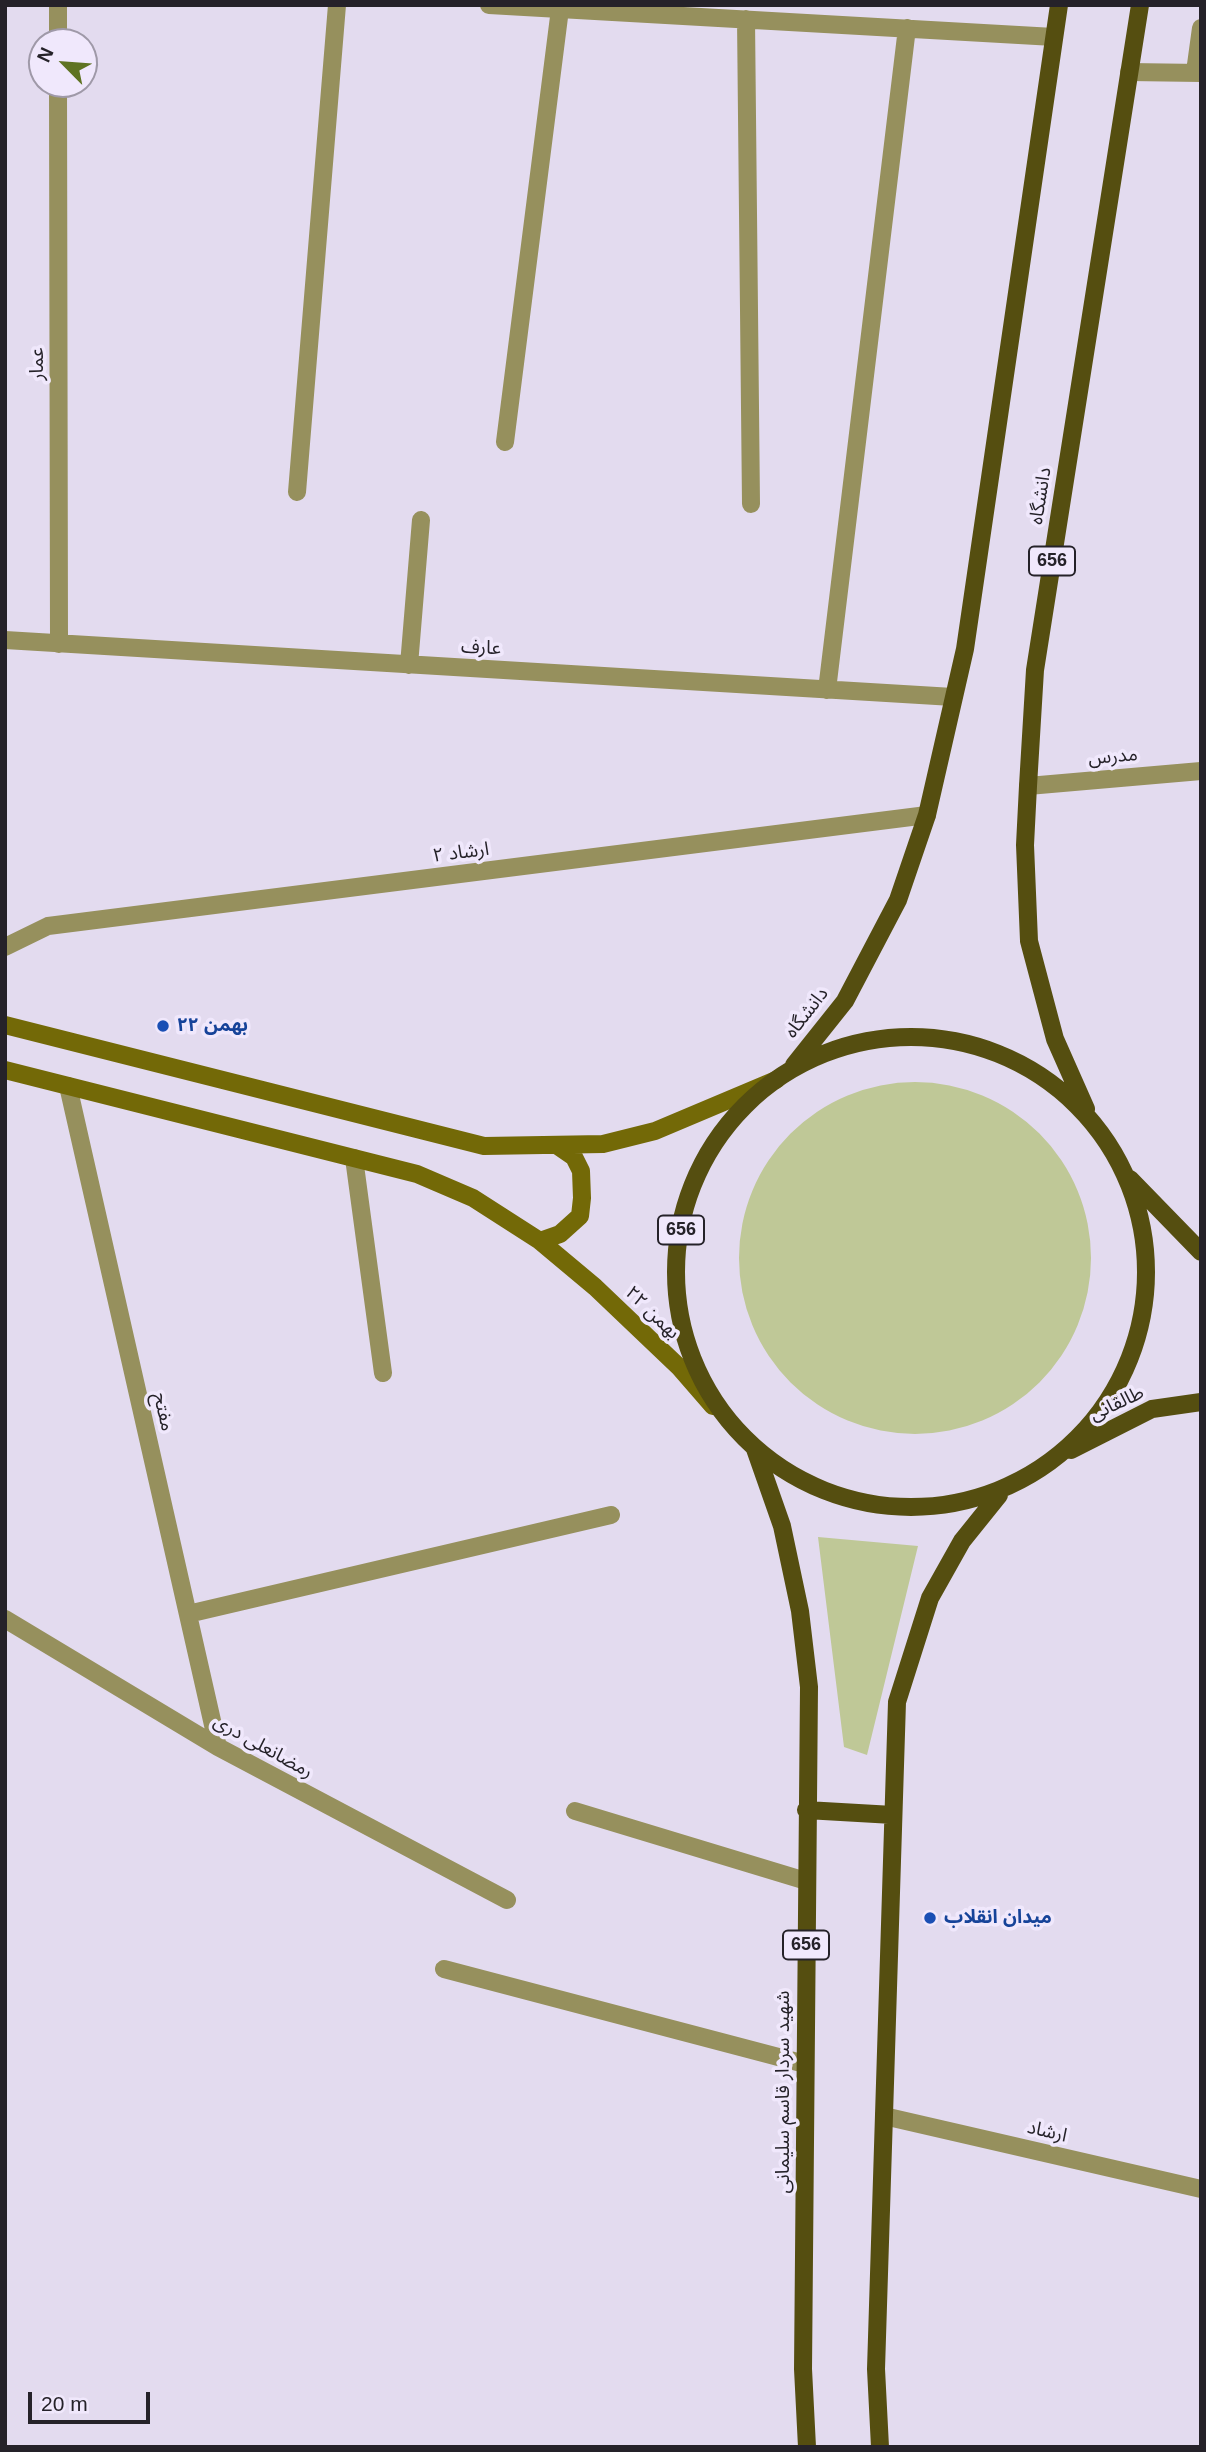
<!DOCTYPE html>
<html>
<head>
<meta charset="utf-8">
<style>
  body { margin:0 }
  #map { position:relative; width:1206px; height:2452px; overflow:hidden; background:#e3dbef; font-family:Arial,sans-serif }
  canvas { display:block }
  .frame { position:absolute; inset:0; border:7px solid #252229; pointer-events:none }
  .north { position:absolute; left:28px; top:28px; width:70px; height:70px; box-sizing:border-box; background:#f0e8fc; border:2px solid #9f99a8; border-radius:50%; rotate:295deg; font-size:19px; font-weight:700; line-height:28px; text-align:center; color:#252229 }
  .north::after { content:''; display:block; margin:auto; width:24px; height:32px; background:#5f7322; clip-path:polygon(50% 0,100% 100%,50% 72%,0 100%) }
  .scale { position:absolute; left:28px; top:2392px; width:122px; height:32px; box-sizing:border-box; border:4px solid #252229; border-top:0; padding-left:9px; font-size:21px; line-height:24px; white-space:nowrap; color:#252229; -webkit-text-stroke:5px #f0e8fc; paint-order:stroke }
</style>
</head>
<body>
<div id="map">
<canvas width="1206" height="2452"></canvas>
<div class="frame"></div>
<div class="north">N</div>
<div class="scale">20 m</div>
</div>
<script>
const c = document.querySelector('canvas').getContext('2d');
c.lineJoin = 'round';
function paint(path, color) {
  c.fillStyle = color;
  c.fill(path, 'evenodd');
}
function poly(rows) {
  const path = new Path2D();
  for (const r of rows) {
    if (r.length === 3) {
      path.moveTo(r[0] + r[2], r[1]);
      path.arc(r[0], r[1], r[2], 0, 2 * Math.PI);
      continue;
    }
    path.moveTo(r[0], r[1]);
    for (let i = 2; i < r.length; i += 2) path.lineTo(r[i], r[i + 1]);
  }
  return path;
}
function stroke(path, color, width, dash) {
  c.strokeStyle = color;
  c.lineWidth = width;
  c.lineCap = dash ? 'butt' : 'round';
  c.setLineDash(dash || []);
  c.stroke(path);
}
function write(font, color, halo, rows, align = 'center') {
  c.font = font + ' Arial,"Noto Sans Arabic",sans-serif';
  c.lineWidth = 7;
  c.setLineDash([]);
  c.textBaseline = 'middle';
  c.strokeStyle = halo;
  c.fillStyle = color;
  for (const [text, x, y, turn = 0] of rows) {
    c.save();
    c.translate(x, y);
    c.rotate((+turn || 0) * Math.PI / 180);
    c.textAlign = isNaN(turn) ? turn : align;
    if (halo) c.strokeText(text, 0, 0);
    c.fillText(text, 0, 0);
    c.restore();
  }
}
const green = poly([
  [915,1258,176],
  [818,1537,918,1546,867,1755,844,1747]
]);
const street = poly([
  [58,5,58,42],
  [489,5,1054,37],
  [746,19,751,504],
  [1129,72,1201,73],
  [1195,72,1201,28],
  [58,84,59,644],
  [505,442,560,9],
  [297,492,337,5],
  [5,640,953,697],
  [409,665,421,520],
  [827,690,907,28],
  [1028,786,1201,771],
  [5,947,48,926,927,815],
  [68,1086,218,1747],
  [354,1158,383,1373],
  [188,1614,611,1515],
  [5,1619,218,1747,507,1900],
  [575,1811,806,1881],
  [444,1969,805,2064],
  [884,2116,1201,2189]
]);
const secondary = poly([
  [5,1025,484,1146,603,1144,655,1131,776,1080],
  [5,1070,417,1174,473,1198,540,1241,595,1287,680,1368,713,1406],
  [540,1241,560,1234,580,1216,582,1198,581,1171,574,1157,558,1146]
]);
const primary = poly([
  [911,1272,235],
  [794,1065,845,1001,898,900,927,815,965,649,1059,5],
  [1086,1109,1055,1039,1029,941,1025,845,1028,786,1035,670,1140,5],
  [1130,1179,1201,1252],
  [755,1449,782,1526,800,1611,809,1687,803,2369,807,2447],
  [1071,1450,1152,1409,1201,1402],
  [806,1810,893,1815],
  [880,2447,876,2369,897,1702,930,1598,962,1541,999,1495]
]);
const markers = [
  [163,1026,7,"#1a4fb4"],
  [930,1918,7,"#1a4fb4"]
];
const shields = [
  [1052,561,46],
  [681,1230,46],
  [806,1945,46]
];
const shieldNames = [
  ["656",1052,561],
  ["656",681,1230],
  ["656",806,1945]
];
const streetNames = [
  ["عمار",38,364,-90],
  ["دانشگاه",1041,496,-81],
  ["عارف",481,648,3],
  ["مدرس",1113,757,-5],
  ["ارشاد ۲",461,853,-7],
  ["دانشگاه",807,1013,-52],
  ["۲۲ بهمن",652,1313,44],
  ["طالقانی",1117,1404,-25],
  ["مفتح",163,1412,77],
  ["رمضانعلی دری",263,1747,29],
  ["شهید سردار قاسم سلیمانی",784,2092,-90],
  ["ارشاد",1047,2132,13]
];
const transitNames = [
  ["۲۲ بهمن",177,1026],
  ["میدان انقلاب",944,1918]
];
paint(green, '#bfc897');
stroke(street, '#96905d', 18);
stroke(secondary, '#736907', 18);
stroke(primary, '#554e10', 18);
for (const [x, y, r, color] of markers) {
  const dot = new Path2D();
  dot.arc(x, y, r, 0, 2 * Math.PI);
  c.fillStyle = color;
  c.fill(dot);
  stroke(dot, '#f0e8fc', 2.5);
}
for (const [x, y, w] of shields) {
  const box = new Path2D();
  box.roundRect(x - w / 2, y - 14.5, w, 29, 5);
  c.fillStyle = '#f0e8fc';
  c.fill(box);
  stroke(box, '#252229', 2);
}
write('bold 18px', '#252229', null, shieldNames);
write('19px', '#252229', '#f0e8fc', streetNames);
write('bold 19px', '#164399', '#f0e8fc', transitNames, 'left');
</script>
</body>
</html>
